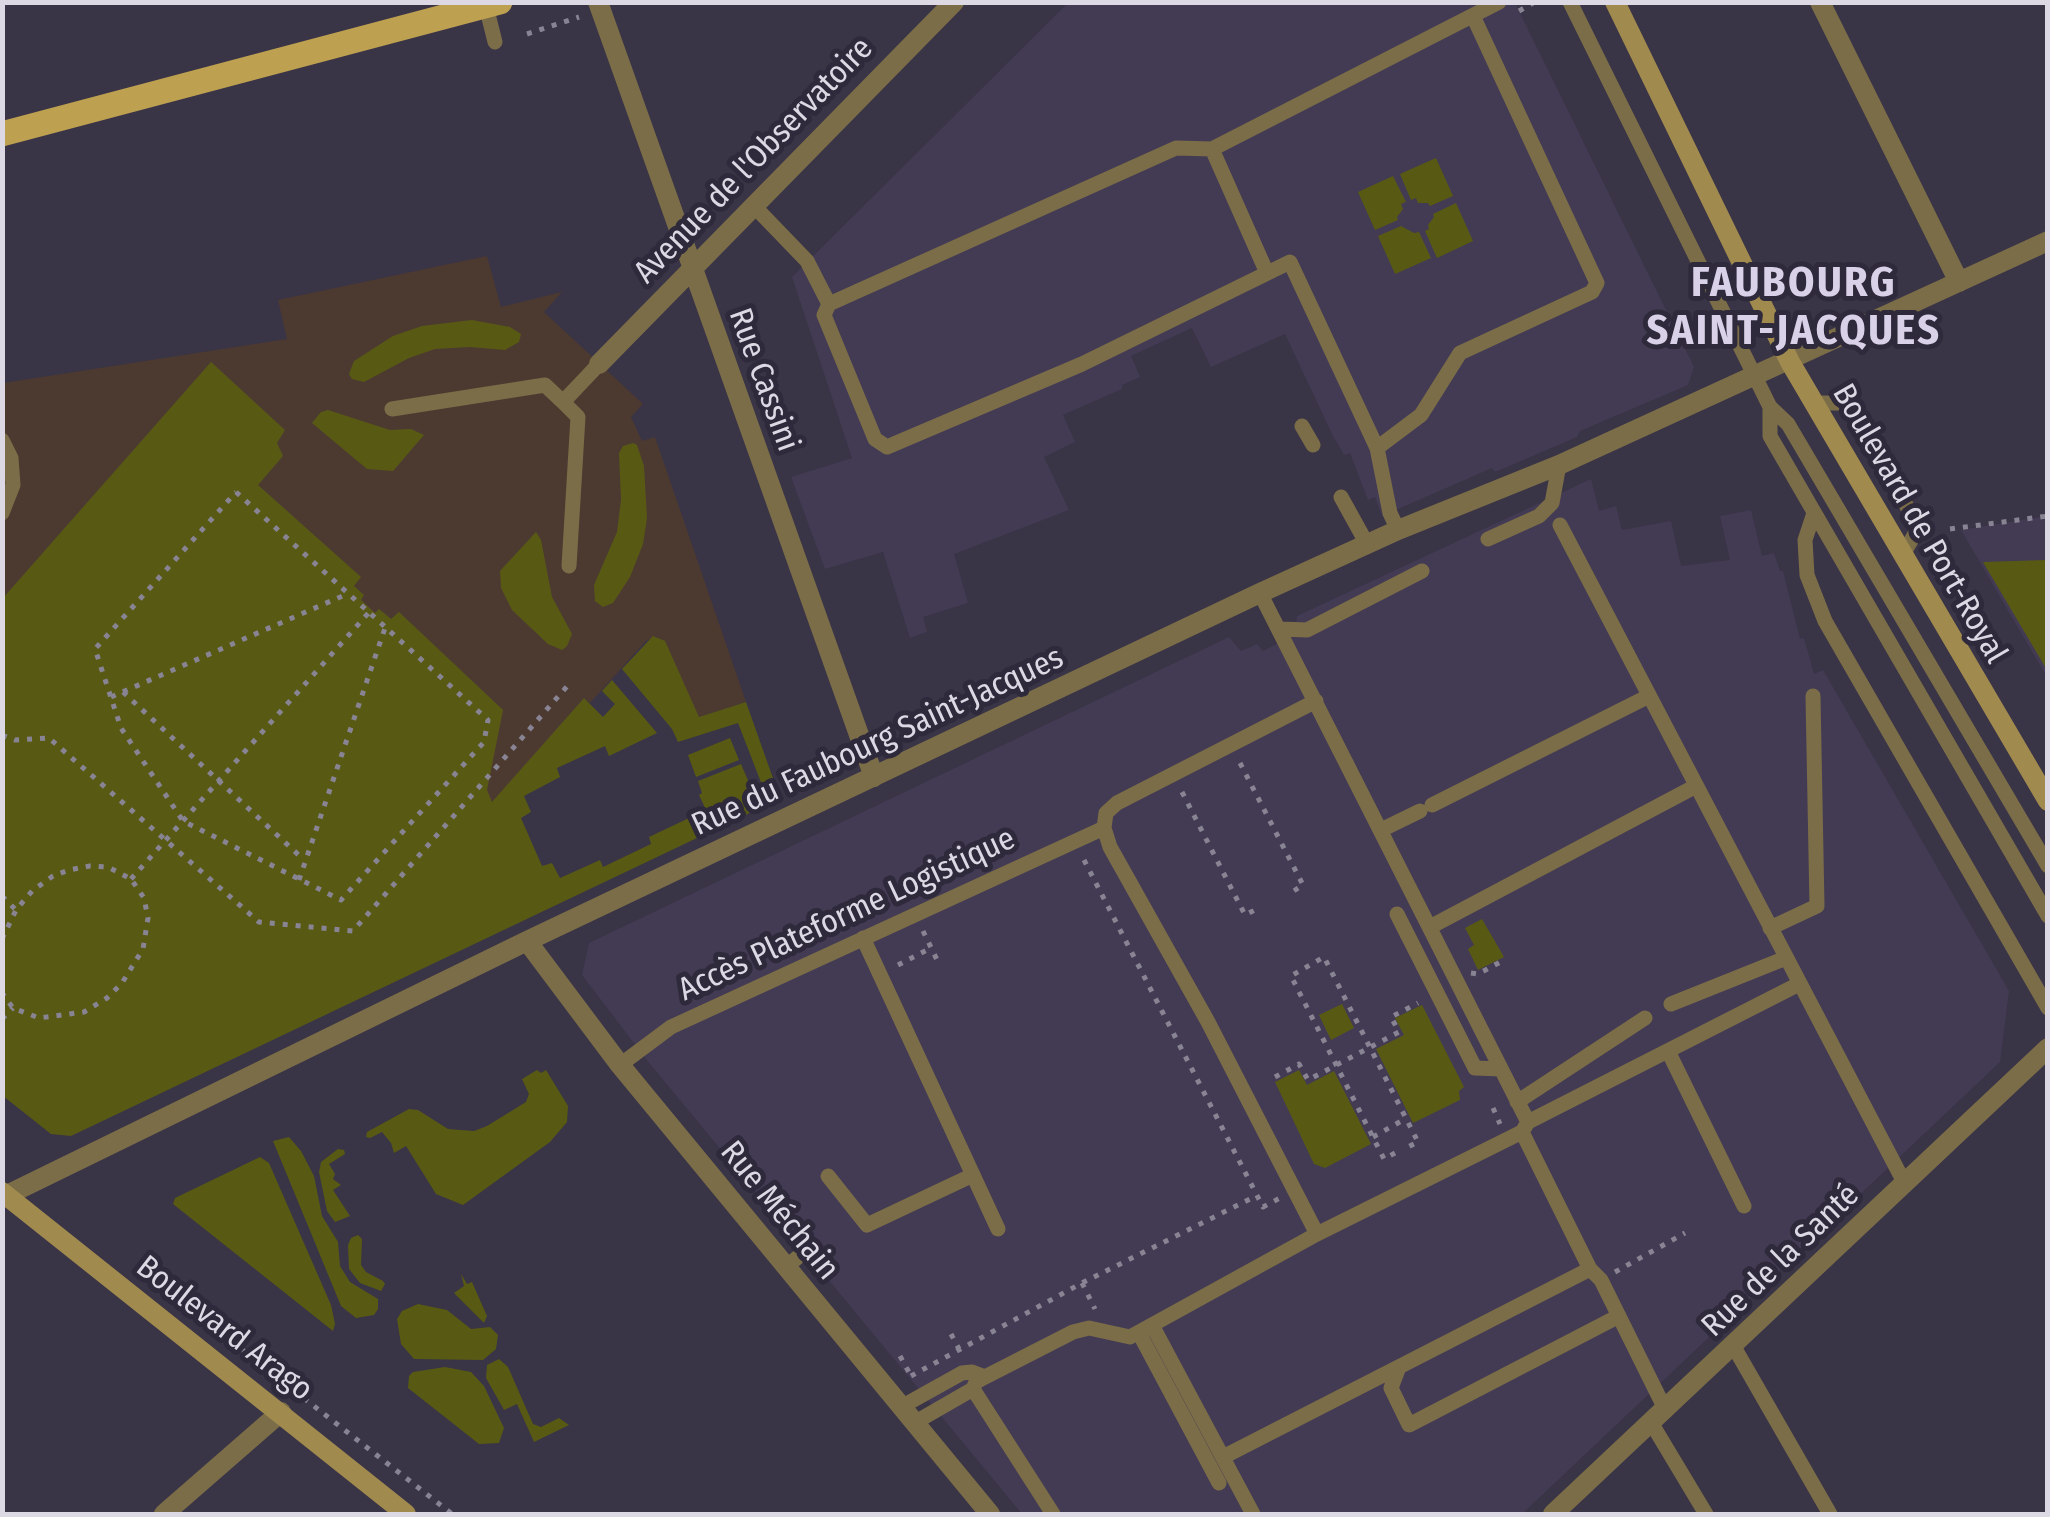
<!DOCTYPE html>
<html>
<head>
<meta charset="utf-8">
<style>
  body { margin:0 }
  #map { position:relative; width:2050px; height:1517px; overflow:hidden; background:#393446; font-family:"Fira Sans Condensed",sans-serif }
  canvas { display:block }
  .frame { position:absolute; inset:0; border:5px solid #dcd9e5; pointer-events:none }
</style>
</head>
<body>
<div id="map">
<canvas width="2050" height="1517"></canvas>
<div class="frame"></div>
</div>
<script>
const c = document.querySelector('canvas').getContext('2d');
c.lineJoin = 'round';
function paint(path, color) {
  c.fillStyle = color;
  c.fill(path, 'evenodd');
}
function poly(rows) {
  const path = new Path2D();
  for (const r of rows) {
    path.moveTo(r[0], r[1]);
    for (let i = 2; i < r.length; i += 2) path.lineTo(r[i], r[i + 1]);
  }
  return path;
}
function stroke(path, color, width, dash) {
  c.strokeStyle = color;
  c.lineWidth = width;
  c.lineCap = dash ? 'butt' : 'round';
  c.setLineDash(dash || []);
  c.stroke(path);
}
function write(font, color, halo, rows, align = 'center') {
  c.font = font + ' "Fira Sans Condensed",sans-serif';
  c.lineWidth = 10;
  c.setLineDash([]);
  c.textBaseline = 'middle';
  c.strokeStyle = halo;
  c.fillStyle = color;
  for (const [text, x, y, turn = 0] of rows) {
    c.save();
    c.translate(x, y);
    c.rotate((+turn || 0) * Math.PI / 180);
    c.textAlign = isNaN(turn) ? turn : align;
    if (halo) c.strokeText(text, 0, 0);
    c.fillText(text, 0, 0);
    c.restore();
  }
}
const built = poly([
  [1068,3,1515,3,1694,367,1688,385,1580,431,1577,437,1495,472,1492,468,1382,516,1375,497,1368,500,1350,453,1344,455,1333,436,1285,334,1211,367,1192,328,1131,356,1140,377,1122,385,1122,389,1063,415,1075,442,1044,457,1069,510,954,554,968,603,923,617,927,632,910,638,883,552,825,569,791,477,852,458,792,277],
  [1591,479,1599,511,1616,506,1622,530,1671,521,1681,566,1730,560,1720,516,1751,510,1762,556,1774,553,1780,571,1783,571,1800,639,1804,638,1814,674,1823,670,2009,991,2000,1062,1522,1514,1022,1514,646,1059,582,975,589,943,1229,637,1241,651,1257,644,1263,651,1295,635,1297,616],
  [2047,516,2047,677,1961,530]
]);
const education = poly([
  [487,256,501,307,562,292,544,312,643,404,631,417,642,441,655,437,746,702,699,717,656,636,646,641,590,703,584,698,493,803,3,878,3,383,287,339,278,300]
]);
const green = poly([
  [1436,158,1453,196,1430,206,1428,203,1418,203,1416,198,1411,200,1400,174],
  [1393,176,1406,202,1401,204,1403,209,1397,217,1398,220,1375,230,1358,192],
  [1456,203,1473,241,1437,258,1425,231,1429,229,1428,225,1434,217,1433,214],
  [1401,226,1414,233,1419,232,1431,258,1395,274,1378,236],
  [472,320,510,327,521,334,519,342,505,350,470,347,435,349,409,358,364,382,352,379,349,374,354,361,393,336,422,326],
  [211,362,285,430,277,443,283,456,258,485,361,577,354,586,364,595,361,600,375,613,379,609,391,619,399,612,503,710,487,790,492,802,584,698,603,717,615,704,602,691,612,680,657,733,609,756,605,746,557,768,560,777,524,796,531,812,521,818,542,866,552,863,560,878,600,860,603,867,651,844,649,837,706,810,699,795,702,793,698,781,741,764,760,808,71,1136,51,1134,3,1096,3,598],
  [328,410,390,430,411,429,424,435,393,471,367,469,312,423,321,412],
  [633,443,637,445,644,466,647,518,643,544,630,577,613,603,603,607,595,601,594,585,617,532,621,500,619,453,623,446],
  [536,532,541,540,552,597,572,634,567,646,562,650,548,644,512,610,501,588,500,571],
  [2047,560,2048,560,2047,670,1983,562],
  [653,636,665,641,699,717,746,702,780,798,769,803,738,723,678,742,672,729,622,669],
  [730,738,739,760,696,777,688,755],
  [1482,919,1504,957,1478,970,1468,949,1474,945,1465,928],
  [1342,1004,1354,1028,1331,1040,1319,1015],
  [1422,1005,1464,1087,1459,1091,1460,1100,1413,1123,1376,1049,1404,1035,1395,1018],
  [537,1070,541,1073,546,1070,568,1106,567,1122,550,1142,463,1205,436,1194,406,1146,394,1153,391,1143,382,1132,370,1138,366,1137,367,1132,409,1109,418,1110,448,1129,474,1131,487,1126,526,1102,529,1094,522,1079],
  [1299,1070,1307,1085,1334,1071,1371,1144,1325,1168,1314,1164,1275,1082],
  [289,1137,301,1151,314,1176,322,1216,338,1242,340,1266,350,1282,378,1299,378,1309,374,1315,356,1318,341,1306,273,1141],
  [338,1149,344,1150,345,1154,329,1164,335,1174,333,1179,341,1185,333,1190,350,1216,335,1222,327,1211,319,1172,321,1162],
  [260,1157,269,1163,331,1305,335,1324,333,1331,173,1204,175,1198],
  [358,1235,362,1239,361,1265,366,1272,383,1281,385,1284,381,1291,360,1283,349,1269,348,1245,351,1238],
  [461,1274,467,1284,472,1282,487,1316,484,1323,454,1293,464,1286],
  [418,1304,447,1310,471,1329,490,1327,498,1335,496,1349,483,1360,414,1359,401,1344,397,1319,402,1311],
  [499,1359,508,1367,533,1424,541,1427,559,1418,569,1425,534,1442,517,1404,504,1410,486,1378,487,1365],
  [445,1367,471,1372,484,1386,504,1428,499,1443,479,1444,408,1388,409,1376,413,1372]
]);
const path = poly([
  [1519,11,1535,2],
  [527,34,579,17],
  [236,492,488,720,484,742,341,900,183,821,121,728,95,649,236,492],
  [1950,529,2048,516],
  [123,692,304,860],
  [111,697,347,594],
  [2,735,15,740,49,738,259,922,353,931,570,683],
  [1240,763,1303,885,1292,892],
  [1182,792,1245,915,1257,909],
  [1084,860,1263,1207,1280,1198],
  [131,879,372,609],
  [907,879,914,894],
  [299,880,385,628],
  [2,896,16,910],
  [794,928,802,946],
  [923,931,939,964],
  [2,939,16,910,32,891,53,876,69,870,90,866,108,867,131,879,144,898,148,918,143,949,122,983,107,998,84,1012,39,1018,13,1008,2,993],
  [898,965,931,948],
  [1471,973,1478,974,1506,959],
  [2,1019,13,1008],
  [1275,1077,1299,1064,1308,1080,1399,1032,1391,1017,1418,1003],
  [1493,1108,1500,1124],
  [1373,1137,1405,1119],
  [1395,1153,1384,1159,1291,976,1324,957,1418,1142,1408,1147],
  [140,1270,452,1514],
  [1615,1272,1685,1233],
  [1082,1283,1095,1309],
  [951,1334,959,1349],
  [900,1356,911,1376],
  [911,1376,1082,1283,1256,1196]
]);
const lane = poly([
  [1570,2,1770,407,1788,424,2048,866],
  [486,6,495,42],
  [753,205,807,261,829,304,824,315,875,439,887,447,1082,364,1290,262,1377,448],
  [1267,273,1212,149,1499,2],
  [829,304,1176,148,1212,149],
  [563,402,578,417,569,566],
  [1813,403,1846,403,1919,527,1902,556],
  [1770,407,1770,436,2048,916],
  [392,409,545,385,563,402,599,364],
  [1302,426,1313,445],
  [2,440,11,458,13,485,2,513],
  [1341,497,1367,544],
  [1814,513,1805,540,1807,575,1825,621,2048,1008],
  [1560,525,1905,1184],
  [1398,530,1390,513,1377,448,1421,415,1460,353,1592,292,1597,283,1473,16],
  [1488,539,1539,516,1552,503,1559,465],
  [1260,593,1528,1122],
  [1281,629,1307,630,1422,571],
  [1316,701,1117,803,1106,813,1104,828,1110,847,1208,1022,1317,1234],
  [1432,805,1649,696],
  [1381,830,1420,811],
  [1397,914,1475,1068,1501,1069],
  [1430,927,1696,786],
  [1770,928,1817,906,1813,696],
  [1671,1004,1786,958],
  [1668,1051,1744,1206],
  [620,1065,671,1027,1104,828],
  [1517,1102,1645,1018],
  [1522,1132,1590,1269,1601,1280,1666,1411],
  [973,1175,998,1229],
  [828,1176,867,1225,973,1175,863,938],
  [786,1267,804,1252],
  [1152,1325,1253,1514],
  [1139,1333,1219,1483],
  [1734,1347,1830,1514],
  [1399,1367,1391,1388,1409,1425,1619,1316],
  [985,1377,976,1382,973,1389,1053,1514],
  [901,1407,962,1373,972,1372,985,1377,1073,1332,1089,1328,1130,1337,1317,1234,1522,1132,1528,1122,1799,984],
  [914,1423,973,1389],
  [1652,1424,1706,1514],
  [1223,1457,1590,1269]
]);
const street = poly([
  [598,2,874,777],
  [1820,2,1959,282],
  [599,364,954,2],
  [527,941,620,1065,990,1514],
  [7,1195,527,941,1260,593,1398,530,1559,465,2048,241],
  [164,1514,281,1412],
  [1553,1514,2048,1048]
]);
const secondary = poly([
  [1615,2,1790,362,2048,801],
  [2,1192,406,1514]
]);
const primary = poly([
  [2,134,500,2]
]);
const streetNames = [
  ["Avenue de l'Observatoire",754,161,-46],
  ["Rue Cassini",763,380,70],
  ["Boulevard de Port-Royal",1919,524,60],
  ["Rue du Faubourg Saint-Jacques",878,742,-25],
  ["Accès Plateforme Logistique",847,915,-25],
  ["Rue Méchain",779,1211,51],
  ["Rue de la Santé",1781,1261,-44],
  ["Boulevard Arago",224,1329,38]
];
const districtNames = [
  ["FAUBOURG",1794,284],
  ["SAINT-JACQUES",1794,332]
];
paint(built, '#433b53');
paint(education, '#4c3a31');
paint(green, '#585a14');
stroke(path, '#888493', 5, [5, 8]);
stroke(lane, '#7b6d48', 15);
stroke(street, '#7b6d48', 20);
stroke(secondary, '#a18a4e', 20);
stroke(primary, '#bea051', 25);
write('32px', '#dcd9e5', '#2f2a3b', streetNames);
c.letterSpacing = '2.5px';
write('bold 42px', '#d8d1e8', '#2f2a3b', districtNames);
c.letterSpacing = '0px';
</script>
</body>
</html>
